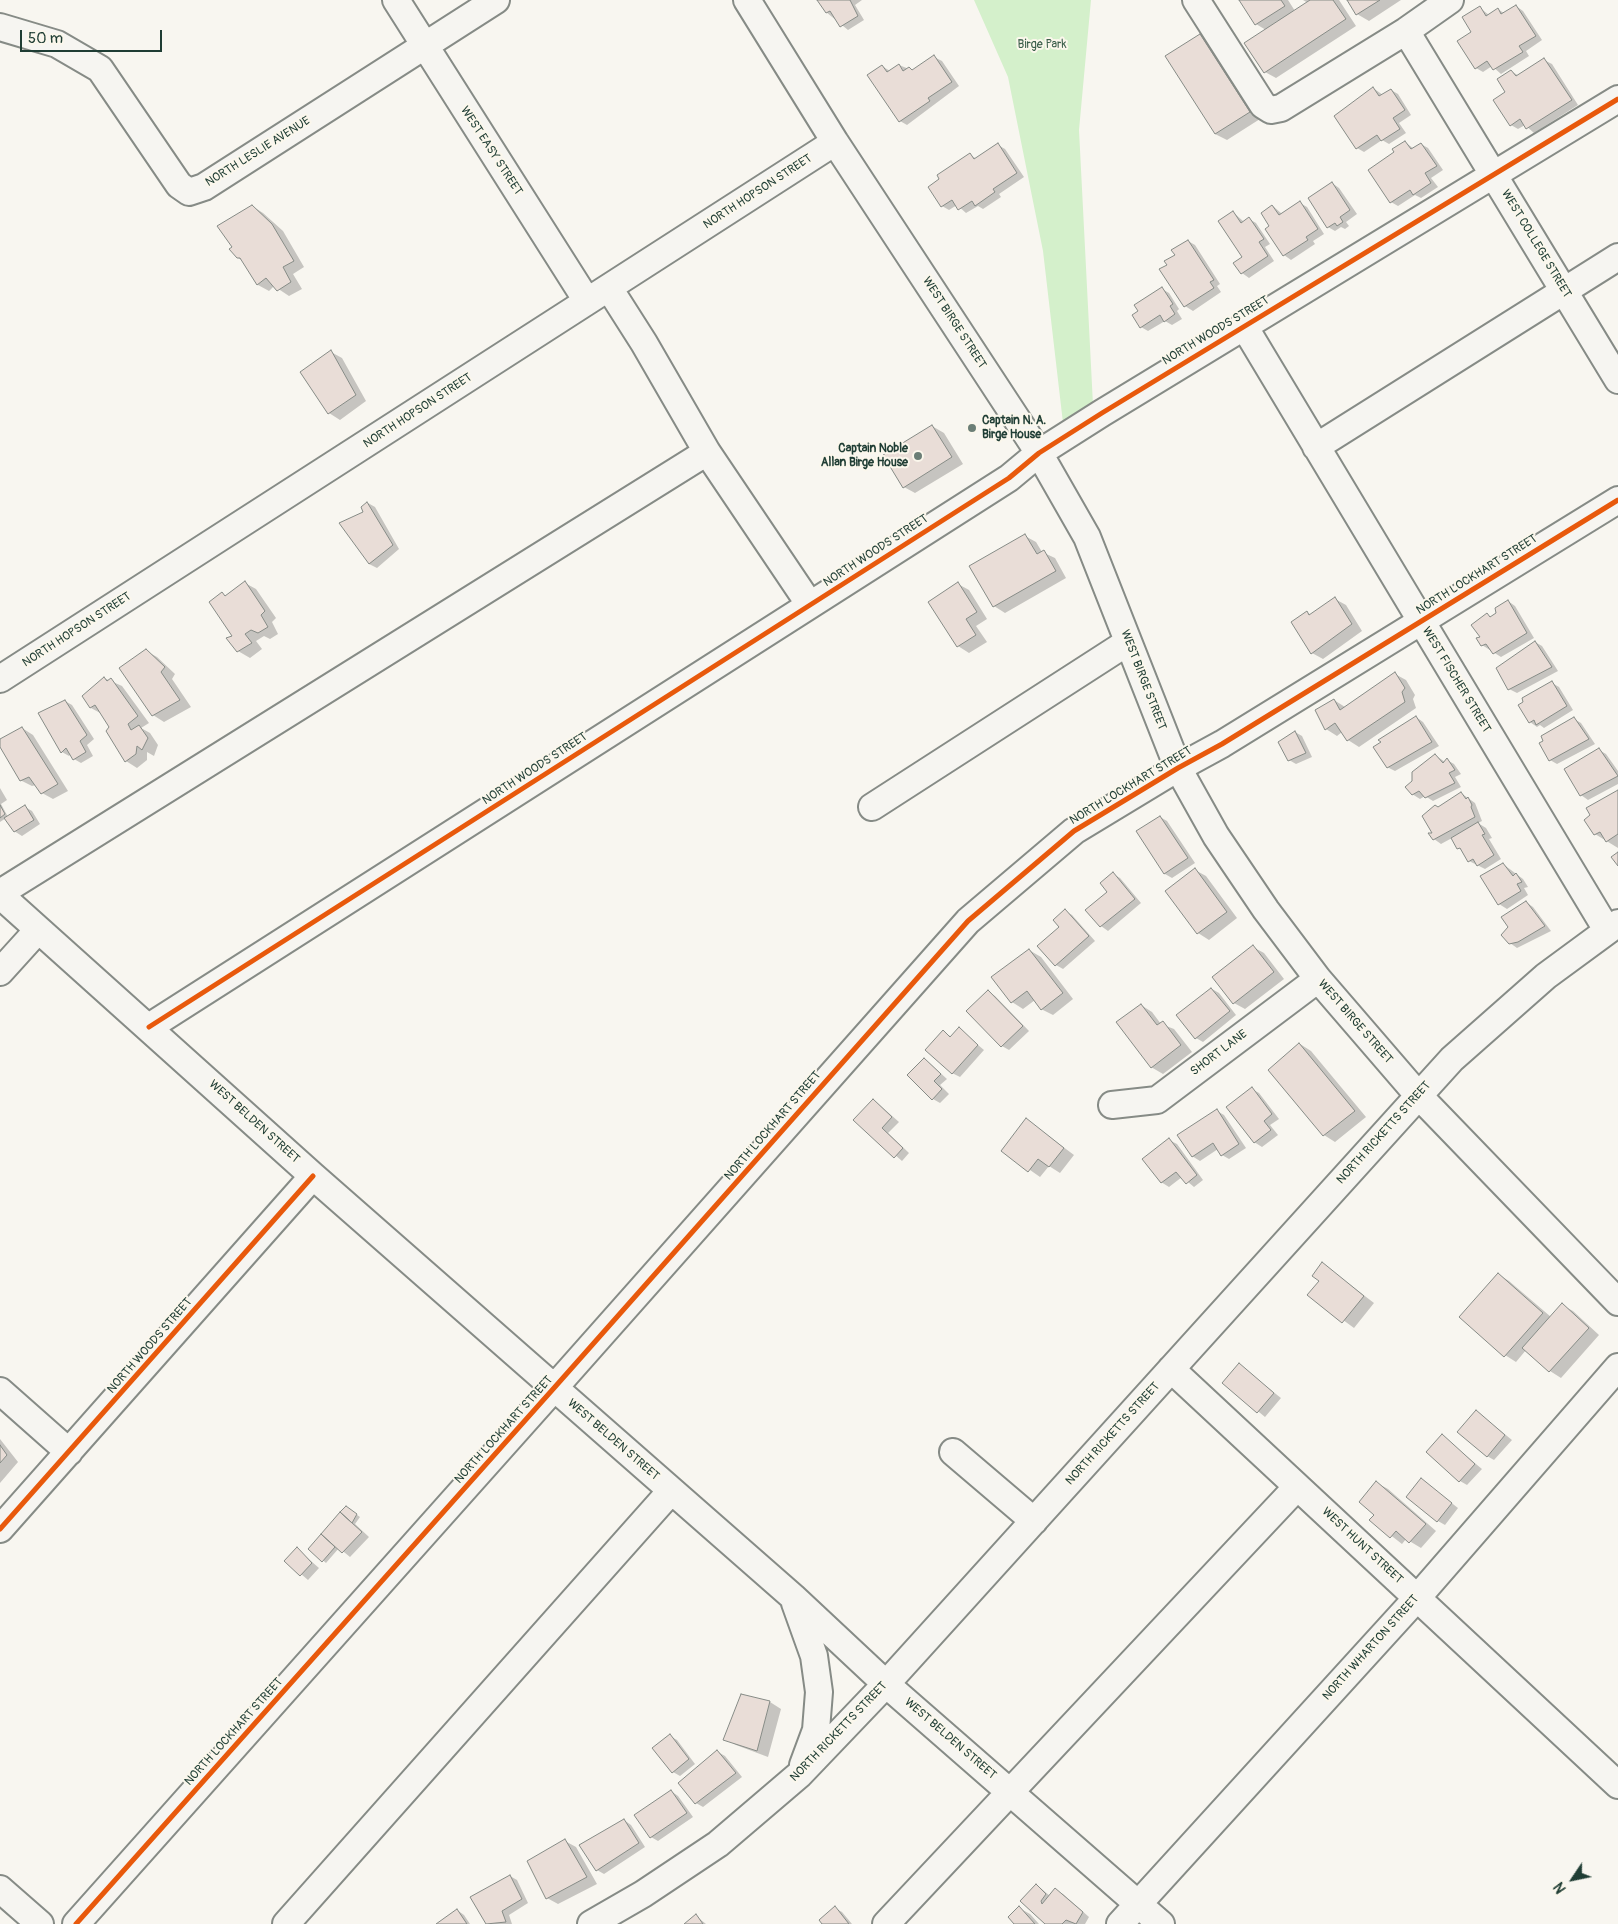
<!DOCTYPE html>
<html>
<head>
<meta charset="utf-8">
<style>
  body { margin:0 }
  #map { position:relative; width:1618px; height:1924px; overflow:hidden; background:#f8f6f0; font-family:Pangolin,sans-serif }
  canvas { display:block }
  .north { position:absolute; left:1548px; top:1854px; width:50px; height:50px; -webkit-text-stroke:4px #fbf7ec; paint-order:stroke; rotate:236deg; font-size:14px; font-weight:700; line-height:20px; text-align:center; color:#1f3d34 }
  .north::after { content:''; display:block; margin:auto; width:18px; height:22px; background:#1f3d34; clip-path:polygon(50% 0,100% 100%,50% 72%,0 100%) }
  .scale { position:absolute; left:20px; top:30px; width:142px; height:22px; box-sizing:border-box; border:2px solid #1f3d34; border-top:0; padding-left:6px; font-size:15px; line-height:18px; white-space:nowrap; color:#1f3d34; -webkit-text-stroke:4px #fbf7ec; paint-order:stroke }
</style>
</head>
<body>
<div id="map">
<canvas width="1618" height="1924"></canvas>
<div class="north">N</div>
<div class="scale">50 m</div>
</div>
<script>
const c = document.querySelector('canvas').getContext('2d');
c.lineJoin = 'round';
function paint(path, color) {
  c.fillStyle = color;
  c.fill(path, 'evenodd');
}
function poly(rows) {
  const path = new Path2D();
  for (const r of rows) {
    path.moveTo(r[0], r[1]);
    for (let i = 2; i < r.length; i += 2) path.lineTo(r[i], r[i + 1]);
  }
  return path;
}
function stroke(path, color, width, dash) {
  c.strokeStyle = color;
  c.lineWidth = width;
  c.lineCap = dash ? 'butt' : 'round';
  c.setLineDash(dash || []);
  c.stroke(path);
}
function write(font, color, halo, rows, align = 'center') {
  c.font = font + ' Pangolin,sans-serif';
  c.lineWidth = 4;
  c.setLineDash([]);
  c.textBaseline = 'middle';
  c.strokeStyle = halo;
  c.fillStyle = color;
  for (const [text, x, y, turn = 0] of rows) {
    c.save();
    c.translate(x, y);
    c.rotate((+turn || 0) * Math.PI / 180);
    c.textAlign = isNaN(turn) ? turn : align;
    if (halo) c.strokeText(text, 0, 0);
    c.fillText(text, 0, 0);
    c.restore();
  }
}
const green = poly([
  [974,0,1091,0,1079,130,1093,405,1063,423,1043,251,1008,77]
]);
const shadow = poly([
  [819,0,862,0,855,5,864,20,848,30,826,12],
  [1241,0,1288,0,1295,11,1308,3,1303,0,1339,0,1356,26,1276,78,1265,72,1266,30,1256,24],
  [1348,0,1401,0,1369,21,1357,14],
  [1516,6,1523,11,1542,40,1526,51,1529,56,1501,74,1492,66,1483,72,1476,68,1473,33,1480,8,1489,15,1498,9,1505,14],
  [1201,35,1212,42,1260,119,1227,140,1215,134],
  [934,57,942,61,959,86,907,125,900,121,882,66,890,71,899,65,914,71],
  [1544,60,1552,64,1578,105,1534,133,1525,125,1518,129,1511,125,1507,92,1511,71,1519,76],
  [1373,88,1383,95,1391,90,1398,94,1411,115,1399,123,1406,133,1389,144,1382,140,1364,152,1357,148],
  [1405,142,1414,149,1421,144,1428,148,1443,170,1431,178,1438,187,1421,198,1415,195,1398,206,1391,202,1396,153],
  [998,145,1005,149,1024,177,999,194,1001,197,983,209,978,206,966,213,957,205,949,210,942,206,970,155,977,159],
  [1332,183,1339,188,1357,214,1346,222,1349,226,1345,229,1341,227,1335,231,1328,227],
  [1300,203,1307,207,1324,234,1313,241,1315,244,1291,260,1284,255,1267,229,1271,226,1273,206,1282,214],
  [252,206,263,213,283,231,304,267,293,274,302,289,289,296,274,286,269,291,258,285,243,261,238,258,234,247],
  [1233,212,1244,222,1249,219,1256,223,1270,244,1265,247,1274,261,1249,278,1242,273,1244,258],
  [1188,241,1195,245,1220,284,1217,286,1221,292,1193,311,1185,306,1161,270,1168,265],
  [1162,289,1169,293,1179,309,1177,311,1182,319,1172,325,1165,321,1148,331,1141,327],
  [331,352,342,358,366,401,340,420,329,413],
  [932,426,944,433,963,464,915,493,904,487],
  [368,503,375,507,399,549,377,568,369,564,364,512],
  [1025,536,1036,542,1042,552,1055,558,1066,578,1005,613,994,606],
  [245,583,256,589,276,618,272,622,278,634,270,639,264,636,256,641,262,649,250,658,238,651,228,639,233,637,222,594,226,597],
  [958,584,969,590,987,619,976,626,987,642,969,653,958,646],
  [1335,599,1346,605,1362,631,1323,659,1312,653,1307,612,1311,615],
  [1508,601,1515,606,1534,638,1501,657,1482,645,1482,638,1487,615,1492,617],
  [1535,642,1542,646,1558,671,1517,693,1509,689],
  [146,651,157,657,175,674,172,679,191,707,164,722,153,715],
  [1395,674,1406,680,1415,695,1413,699,1416,708,1359,747,1348,740,1342,732,1337,736,1326,729,1316,711,1334,700,1345,707],
  [104,678,122,686,149,723,141,728,150,733,158,745,154,756,147,752,147,760,137,768,126,761,111,727,102,714,91,708],
  [1552,683,1559,687,1573,710,1544,728,1540,725,1537,727,1530,722,1520,706],
  [65,701,72,705,94,739,87,745,93,756,81,763,74,759,71,754,69,756,62,752],
  [1416,717,1423,722,1439,746,1395,771,1387,767],
  [1574,719,1581,723,1595,744,1557,764,1550,760],
  [22,728,33,735,68,791,53,799,42,793,36,785,32,786,20,780,0,744,0,740],
  [1295,732,1302,736,1312,757,1296,764,1289,760],
  [1599,750,1606,754,1618,771,1618,784,1588,800,1581,795],
  [1435,755,1445,762,1447,760,1454,764,1461,774,1455,777,1461,787,1433,801,1425,796,1420,799,1412,794,1413,781],
  [0,788,7,800,1,804,8,817,25,807,32,811,40,824,22,836,14,831,6,818,0,822],
  [1618,791,1618,848,1595,834],
  [1461,793,1475,803,1482,821,1478,823,1486,828,1492,838,1489,839,1501,859,1485,869,1469,861,1452,838,1441,844,1434,839,1438,808],
  [1160,817,1167,821,1195,863,1172,878,1165,874,1137,832],
  [1503,864,1523,879,1528,887,1524,888,1528,895,1507,909,1499,904,1482,877],
  [1195,870,1206,876,1237,918,1209,940,1198,933],
  [1113,874,1120,878,1141,903,1108,931,1101,926],
  [1526,902,1533,907,1551,931,1517,948,1510,943],
  [1065,911,1072,915,1095,941,1063,969,1056,965],
  [1253,947,1264,953,1284,979,1245,1009,1234,1003],
  [1029,950,1041,957,1073,999,1053,1015,1041,1009,1035,1000,1023,1009,1012,1002],
  [1212,989,1219,993,1236,1015,1203,1042,1196,1038],
  [988,991,995,996,1029,1031,1009,1050,1002,1046],
  [1141,1005,1152,1012,1161,1024,1174,1029,1192,1052,1163,1074,1151,1067],
  [959,1029,984,1050,960,1077,952,1073,943,1032,952,1037],
  [1300,1044,1311,1051,1366,1117,1335,1142,1324,1135,1269,1070],
  [925,1059,947,1079,940,1085,949,1094,940,1103,933,1099],
  [1252,1089,1259,1093,1279,1119,1270,1125,1278,1135,1262,1147,1254,1142],
  [874,1100,899,1122,888,1133,909,1153,902,1161,855,1120],
  [1217,1111,1224,1115,1246,1148,1229,1159,1222,1155,1218,1149,1200,1161,1192,1156],
  [1027,1120,1074,1155,1060,1173,1049,1166,1040,1177,1003,1151],
  [1169,1140,1177,1144,1203,1180,1194,1187,1182,1177,1169,1187,1161,1182],
  [1323,1264,1374,1303,1354,1328,1309,1295,1320,1281],
  [1498,1274,1509,1281,1551,1317,1562,1305,1573,1311,1599,1335,1561,1378,1550,1371,1526,1350,1516,1362,1505,1355],
  [1239,1365,1281,1398,1265,1417,1224,1383],
  [1476,1411,1512,1440,1494,1460,1487,1456],
  [1442,1436,1482,1469,1467,1485,1460,1481],
  [0,1439,18,1462,0,1483],
  [1422,1480,1458,1508,1445,1525,1438,1521],
  [1377,1483,1388,1489,1436,1531,1421,1548,1406,1539,1402,1544,1371,1520,1376,1515],
  [346,1507,360,1517,355,1524,369,1537,350,1557,339,1548,326,1563,310,1549],
  [297,1549,319,1568,308,1580,286,1561],
  [742,1695,770,1702,781,1709,768,1757,736,1745,725,1739],
  [670,1736,677,1740,695,1764,680,1776,673,1772],
  [718,1752,725,1756,742,1777,703,1807,696,1803],
  [671,1791,678,1796,693,1817,658,1841,651,1837],
  [624,1820,631,1825,645,1847,604,1874,597,1870],
  [565,1841,576,1847,597,1884,558,1904,547,1898],
  [510,1876,517,1880,528,1903,509,1915,512,1924,487,1924,472,1898],
  [1037,1885,1050,1896,1055,1890,1063,1894,1089,1917,1085,1924,1047,1924],
  [835,1908,842,1912,852,1924,824,1924],
  [1019,1908,1030,1914,1039,1924,1016,1924],
  [457,1910,464,1915,470,1924,438,1924],
  [696,1916,706,1924,686,1924]
]);
const building = poly([
  [817,0,850,0,858,16,840,27,830,11,826,13,817,0],
  [1239,0,1281,0,1285,6,1255,25,1239,0],
  [1310,0,1333,0,1346,19,1264,73,1244,43,1310,0],
  [1347,0,1380,0,1356,15,1347,0],
  [1516,5,1536,36,1519,46,1523,52,1493,70,1487,61,1475,69,1457,41,1471,32,1462,17,1480,6,1486,16,1498,8,1501,14,1516,5],
  [1200,34,1250,112,1215,134,1165,56,1200,34],
  [934,55,952,82,928,98,930,101,899,122,867,75,882,65,887,72,899,64,903,71,909,67,912,70,934,55],
  [1544,58,1572,100,1526,129,1520,119,1510,126,1493,100,1505,92,1497,79,1511,70,1516,76,1544,58],
  [1373,87,1379,96,1391,89,1405,110,1393,118,1400,129,1381,141,1377,135,1356,149,1334,116,1373,87],
  [1405,141,1411,149,1421,143,1437,166,1425,173,1431,183,1413,195,1410,190,1390,203,1368,170,1394,152,1392,149,1405,141],
  [998,143,1017,173,993,189,995,192,975,206,972,201,958,210,952,200,941,207,928,187,939,179,937,175,970,153,974,159,998,143],
  [1332,182,1350,210,1340,217,1343,222,1337,226,1335,223,1327,228,1308,198,1332,182],
  [1300,201,1318,229,1306,237,1308,240,1283,256,1265,229,1269,226,1261,213,1272,205,1279,215,1300,201],
  [252,205,272,224,294,261,283,267,291,282,277,291,266,278,257,285,240,258,237,258,229,249,232,247,217,226,252,205],
  [1233,211,1241,223,1249,217,1264,239,1259,242,1268,256,1241,274,1233,263,1242,257,1218,221,1233,211],
  [1188,240,1214,280,1210,282,1214,288,1184,307,1159,269,1167,265,1164,261,1175,255,1171,250,1188,240],
  [1162,287,1173,304,1170,306,1175,314,1164,322,1160,315,1140,328,1132,315,1138,311,1134,305,1162,287],
  [331,350,356,395,328,414,300,372,331,350],
  [932,425,952,457,903,488,883,455,932,425],
  [367,502,393,545,369,564,339,523,363,512,361,507,367,502],
  [1025,534,1037,554,1044,550,1056,571,993,607,969,566,1025,534],
  [245,581,265,611,261,615,268,627,258,633,251,630,245,634,252,643,237,652,226,638,232,636,209,602,222,592,225,596,245,581],
  [958,582,977,612,966,619,976,635,957,647,928,602,958,582],
  [1335,597,1352,624,1311,654,1291,622,1307,611,1309,615,1335,597],
  [1508,600,1527,633,1493,654,1486,644,1481,646,1476,638,1480,637,1471,625,1487,613,1490,617,1496,613,1495,608,1508,600],
  [1535,641,1552,667,1508,690,1496,668,1535,641],
  [146,649,165,667,161,672,180,700,152,716,119,668,146,649],
  [1395,672,1405,688,1402,692,1405,702,1347,741,1335,723,1325,730,1315,710,1334,699,1340,710,1395,672],
  [104,677,107,681,111,678,138,716,128,724,131,730,139,725,148,738,142,750,137,746,136,754,125,762,106,731,109,727,95,705,90,708,82,696,104,677],
  [1552,681,1567,706,1536,725,1534,720,1529,723,1518,705,1523,702,1522,698,1552,681],
  [65,700,87,735,80,741,86,752,73,760,66,748,61,753,38,713,65,700],
  [1416,716,1432,742,1387,768,1373,747,1381,742,1378,740,1416,716],
  [1574,717,1589,739,1549,761,1539,743,1543,741,1541,736,1574,717],
  [22,727,58,784,41,794,29,777,20,781,0,747,0,739,22,727],
  [1295,731,1306,753,1288,761,1278,742,1295,731],
  [1599,748,1618,776,1580,796,1564,769,1599,748],
  [1435,754,1443,763,1447,758,1455,770,1449,773,1455,783,1425,798,1419,791,1412,795,1405,787,1412,781,1412,772,1435,754],
  [1618,790,1618,834,1606,842,1600,832,1594,835,1584,820,1590,815,1586,808,1618,790],
  [1461,792,1466,799,1468,797,1472,805,1471,807,1475,817,1433,840,1428,833,1432,833,1422,816,1435,805,1438,807,1461,792],
  [0,805,5,814,0,818,0,805],
  [25,805,34,820,14,832,4,818,25,805],
  [1160,816,1188,858,1164,874,1136,831,1160,816],
  [1478,822,1485,834,1482,835,1494,855,1477,866,1473,859,1468,862,1460,848,1457,849,1451,838,1478,822],
  [1618,852,1618,866,1611,857,1618,852],
  [1503,863,1513,876,1516,873,1522,882,1517,884,1521,891,1498,905,1480,876,1503,863],
  [1195,868,1227,912,1197,934,1165,891,1195,868],
  [1113,872,1135,899,1100,927,1085,910,1107,892,1100,883,1113,872],
  [1526,901,1545,926,1518,942,1509,944,1501,935,1508,927,1501,917,1526,901],
  [1065,909,1089,936,1055,966,1037,946,1059,927,1053,920,1065,909],
  [1253,945,1274,972,1233,1004,1212,977,1253,945],
  [1029,949,1063,993,1041,1010,1027,991,1011,1003,991,977,1029,949],
  [1211,988,1230,1011,1195,1039,1176,1015,1211,988],
  [988,990,1023,1026,1001,1047,966,1011,988,990],
  [1141,1004,1157,1025,1163,1021,1181,1045,1151,1068,1116,1022,1141,1004],
  [959,1027,978,1045,952,1074,925,1050,943,1030,950,1037,959,1027],
  [1299,1043,1355,1111,1323,1136,1268,1070,1299,1043],
  [924,1058,941,1074,934,1081,942,1089,932,1100,907,1075,924,1058],
  [1252,1087,1272,1114,1264,1121,1271,1130,1254,1143,1226,1107,1252,1087],
  [873,1099,892,1117,882,1128,903,1148,894,1158,853,1120,873,1099],
  [1217,1109,1239,1144,1221,1156,1213,1143,1192,1157,1177,1135,1217,1109],
  [1026,1118,1064,1148,1049,1167,1038,1159,1028,1172,1001,1151,1026,1118],
  [1169,1138,1197,1175,1186,1184,1176,1172,1161,1183,1142,1159,1169,1138],
  [1322,1262,1364,1296,1342,1323,1307,1295,1319,1281,1312,1276,1322,1262],
  [1498,1273,1543,1313,1504,1357,1459,1317,1498,1273],
  [1562,1303,1589,1328,1549,1372,1522,1348,1562,1303],
  [1239,1363,1274,1393,1257,1413,1222,1383,1239,1363],
  [1476,1410,1505,1435,1487,1457,1457,1432,1476,1410],
  [1442,1434,1475,1464,1459,1482,1426,1452,1442,1434],
  [0,1445,7,1455,0,1463,0,1445],
  [1421,1478,1452,1503,1437,1522,1406,1497,1421,1478],
  [1376,1481,1426,1524,1409,1543,1396,1531,1390,1538,1369,1520,1374,1515,1359,1502,1376,1481],
  [346,1506,357,1514,352,1523,340,1512,346,1506],
  [340,1512,362,1532,342,1553,321,1534,340,1512],
  [321,1534,335,1547,322,1562,308,1549,321,1534],
  [297,1547,312,1563,300,1576,284,1561,297,1547],
  [741,1694,770,1701,757,1751,723,1740,741,1694],
  [670,1734,689,1759,672,1773,652,1748,670,1734],
  [717,1750,736,1773,695,1804,678,1783,717,1750],
  [671,1790,687,1813,650,1838,634,1815,671,1790],
  [624,1819,639,1843,596,1871,579,1845,624,1819],
  [565,1839,587,1877,546,1899,527,1861,565,1839],
  [510,1875,522,1899,502,1911,506,1922,486,1924,470,1897,510,1875],
  [1036,1884,1046,1894,1041,1901,1042,1904,1055,1888,1083,1912,1076,1924,1066,1920,1062,1924,1045,1924,1020,1901,1036,1884],
  [835,1906,849,1924,822,1924,819,1920,835,1906],
  [1019,1906,1035,1924,1014,1924,1008,1917,1019,1906],
  [457,1909,467,1924,436,1924,457,1909],
  [696,1914,703,1924,684,1924,696,1914]
]);
const minor = poly([
  [396,0,587,301],
  [747,0,835,142,1039,453,1087,537,1178,768,1216,836,1266,910,1318,979,1418,1095,1618,1302],
  [1196,0,1263,105,1271,110,1281,108,1406,31,1450,0],
  [0,27,57,44,100,69,179,185,189,192,204,187,496,0],
  [1406,31,1618,380],
  [609,288,644,343,707,452,810,605],
  [1244,326,1607,930],
  [1316,447,1618,257],
  [0,679,835,142],
  [872,807,1128,642],
  [0,893,707,452],
  [0,895,313,1176,793,1597,886,1684,1161,1924],
  [0,972,38,930],
  [149,1027,1009,478,1039,453,1102,413,1618,99],
  [1112,1105,1157,1100,1318,979],
  [1171,1369,1618,1785],
  [0,1391,69,1452],
  [953,1452,1034,1521],
  [0,1529,313,1176],
  [795,1603,814,1656,819,1692,816,1730,803,1765],
  [0,1889,40,1924],
  [76,1924,554,1388,968,921,1074,831,1178,768,1222,744,1618,500],
  [286,1924,671,1491],
  [591,1924,643,1894,718,1844,800,1774,886,1684,1452,1059,1546,976,1618,923],
  [886,1924,1297,1487],
  [1120,1924,1417,1598,1618,1367]
]);
const cycleway = poly([
  [149,1027,1009,478,1039,453,1102,413,1618,99],
  [0,1529,313,1176],
  [76,1924,554,1388,968,921,1074,831,1178,768,1222,744,1618,500]
]);
const markers = [
  [972,428,5,"#6b7e76"],
  [918,456,5,"#6b7e76"]
];
const parkNames = [
  ["Birge Park",1042,45]
];
const streetNames = [
  ["WEST EASY STREET",491,151,57],
  ["NORTH LESLIE AVENUE",258,152,-32],
  ["NORTH HOPSON STREET",758,192,-33],
  ["WEST COLLEGE STREET",1536,244,59],
  ["WEST BIRGE STREET",954,323,57],
  ["NORTH WOODS STREET",1216,331,-31],
  ["NORTH HOPSON STREET",418,411,-33],
  ["NORTH WOODS STREET",876,551,-33],
  ["NORTH LOCKHART STREET",1477,575,-32],
  ["NORTH HOPSON STREET",77,630,-33],
  ["WEST BIRGE STREET",1143,680,69],
  ["WEST FISCHER STREET",1456,680,59],
  ["NORTH WOODS STREET",535,769,-33],
  ["NORTH LOCKHART STREET",1131,786,-31],
  ["WEST BIRGE STREET",1355,1022,49],
  ["SHORT LANE",1219,1053,-37],
  ["WEST BELDEN STREET",254,1122,42],
  ["NORTH LOCKHART STREET",773,1126,-49],
  ["NORTH RICKETTS STREET",1384,1133,-48],
  ["NORTH WOODS STREET",150,1346,-49],
  ["NORTH LOCKHART STREET",504,1430,-48],
  ["NORTH RICKETTS STREET",1113,1434,-48],
  ["WEST BELDEN STREET",613,1440,41],
  ["WEST HUNT STREET",1362,1546,43],
  ["NORTH WHARTON STREET",1371,1648,-48],
  ["NORTH LOCKHART STREET",234,1732,-48],
  ["NORTH RICKETTS STREET",839,1732,-46],
  ["WEST BELDEN STREET",950,1739,41]
];
const poiNames = [
  ["Captain N. A.",982,421],
  ["Birge House",982,435],
  ["Captain Noble",908,449,"right"],
  ["Allan Birge House",908,463,"right"]
];
paint(green, '#d4f0cb');
paint(shadow, '#0003');
paint(building, '#e9ddd7');
stroke(building, '#868b86', 1);
stroke(minor, '#868b86', 30);
stroke(minor, '#f6f5f1', 26);
stroke(cycleway, '#e8590c', 5);
for (const [x, y, r, color] of markers) {
  const dot = new Path2D();
  dot.arc(x, y, r, 0, 2 * Math.PI);
  c.fillStyle = color;
  c.fill(dot);
  stroke(dot, '#fbf7ec', 2);
}
write('12px', '#3d604c', '#fbf7ec', parkNames);
write('12px', '#1f3d34', '#fbf7ec', streetNames);
write('bold 12px', '#1f3d34', '#fbf7ec', poiNames, 'left');
</script>
</body>
</html>
